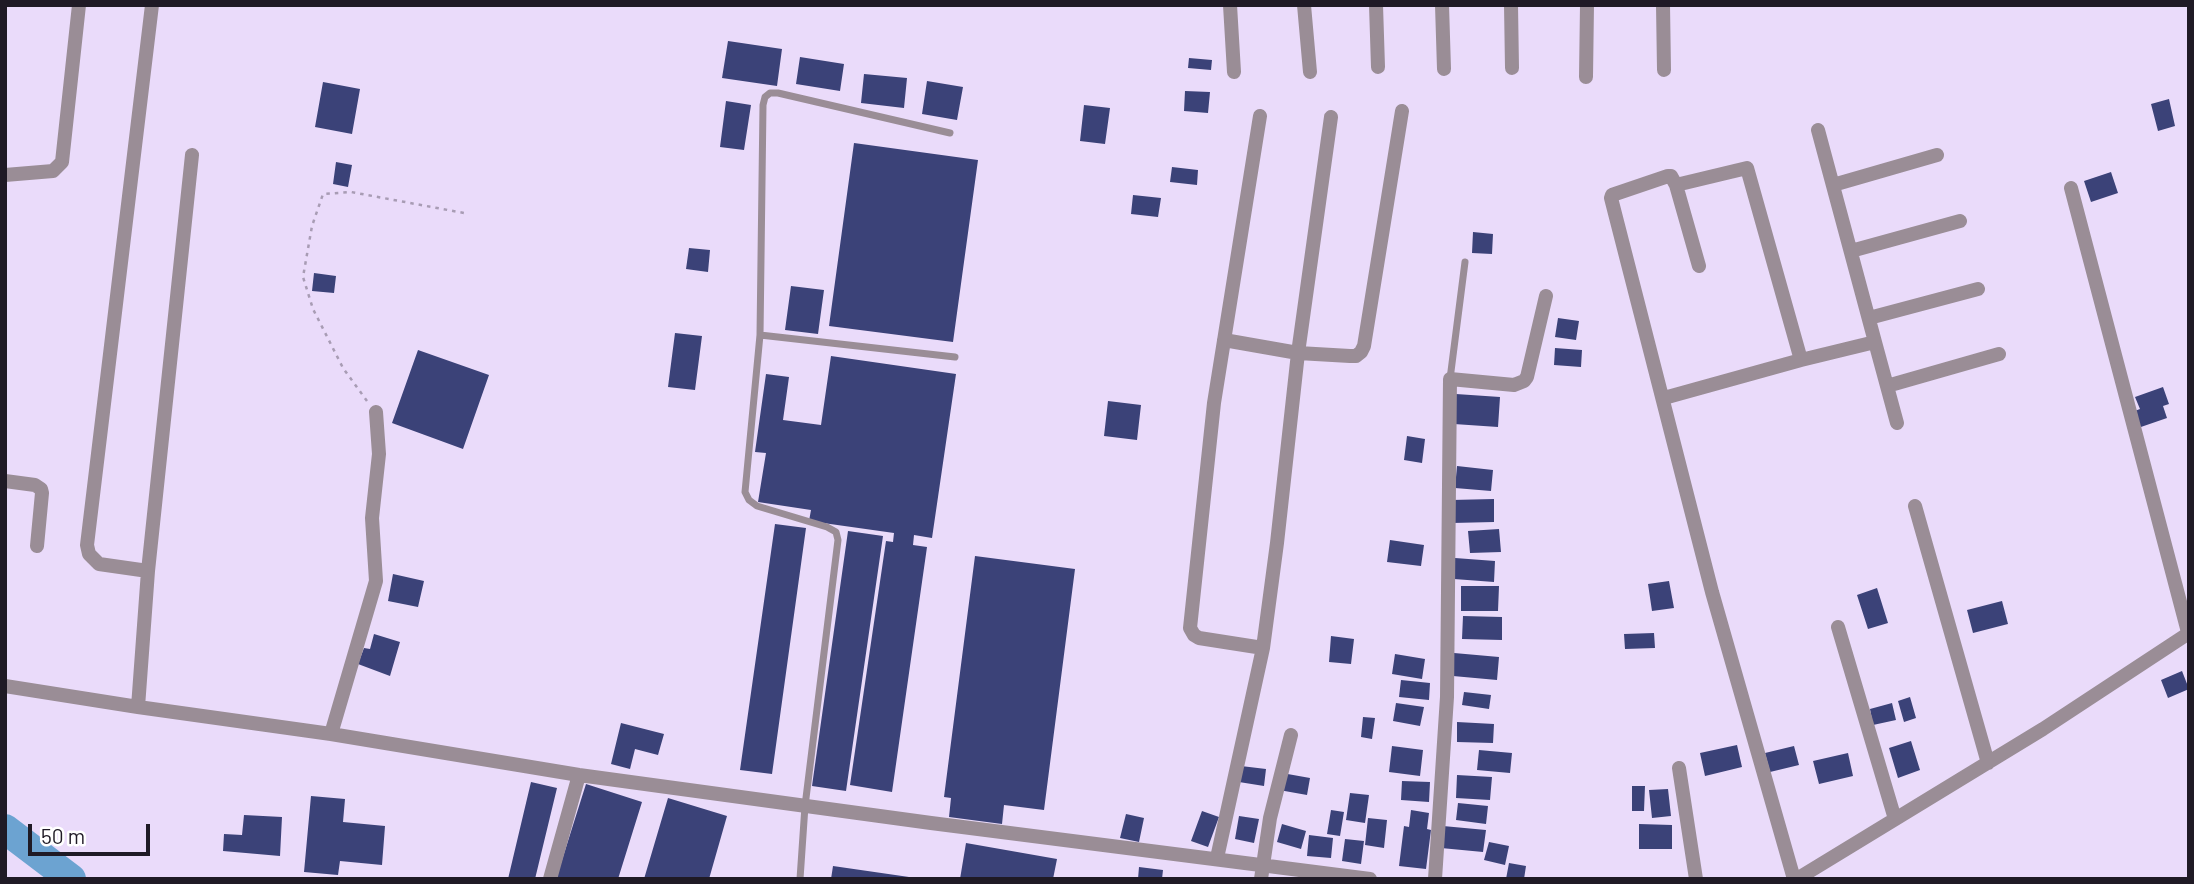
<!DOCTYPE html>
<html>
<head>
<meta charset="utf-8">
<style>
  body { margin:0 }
  #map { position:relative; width:2194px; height:884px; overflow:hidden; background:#eadbfa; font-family:Barlow,sans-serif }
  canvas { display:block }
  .frame { position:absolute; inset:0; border:7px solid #1f1a25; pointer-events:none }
  .scale { position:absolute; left:28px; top:824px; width:122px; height:32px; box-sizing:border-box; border:4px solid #1f1a25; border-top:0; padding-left:9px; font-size:21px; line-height:24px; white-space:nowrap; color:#1f1a25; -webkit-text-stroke:5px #fff; paint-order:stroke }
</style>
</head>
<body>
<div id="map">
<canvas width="2194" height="884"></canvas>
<div class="frame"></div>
<div class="scale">50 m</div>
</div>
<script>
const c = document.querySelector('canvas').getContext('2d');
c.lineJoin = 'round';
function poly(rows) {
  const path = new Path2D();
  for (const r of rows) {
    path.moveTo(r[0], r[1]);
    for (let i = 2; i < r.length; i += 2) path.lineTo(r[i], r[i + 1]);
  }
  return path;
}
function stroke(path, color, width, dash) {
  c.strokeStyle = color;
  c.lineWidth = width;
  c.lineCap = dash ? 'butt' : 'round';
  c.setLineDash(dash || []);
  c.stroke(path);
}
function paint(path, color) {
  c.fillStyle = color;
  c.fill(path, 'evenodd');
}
const river = poly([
  [5,829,71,879]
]);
const building = poly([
  [728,41,782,49,777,86,722,78],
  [800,57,844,64,840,91,796,84],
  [1189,58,1212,60,1211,70,1188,68],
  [864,74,907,78,904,108,861,103],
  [927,81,963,87,957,120,922,114],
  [323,82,360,89,352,134,315,127],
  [1185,91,1210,92,1208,113,1184,111],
  [2169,99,2175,126,2158,131,2151,104],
  [726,101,751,105,744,150,720,147],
  [1084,105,1110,108,1105,144,1080,141],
  [854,143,978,160,953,342,829,326],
  [336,162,352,165,348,187,333,184],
  [1172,167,1198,170,1197,185,1170,182],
  [2111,172,2118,193,2091,202,2084,181],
  [1133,195,1161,198,1158,217,1131,214],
  [1473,232,1493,234,1492,254,1472,253],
  [689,248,710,250,708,272,686,269],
  [314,273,336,276,334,293,312,291],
  [791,286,824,290,818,334,785,330],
  [1558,318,1579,321,1576,340,1555,337],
  [675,333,702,336,695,390,668,387],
  [1555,348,1582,350,1581,367,1554,365],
  [418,350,489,375,463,449,392,423],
  [831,356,956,374,932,538,914,535,913,545,927,547,892,792,850,785,886,541,893,542,894,533,809,521,811,510,758,502,766,453,755,452,766,374,789,377,783,420,821,425],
  [2163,387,2169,404,2163,406,2167,418,2138,428,2132,412,2140,409,2135,397],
  [1456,394,1500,397,1498,427,1454,424],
  [1108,401,1141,405,1137,440,1104,436],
  [1407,436,1425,439,1422,463,1404,460],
  [1457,466,1493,470,1491,491,1455,488],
  [1494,499,1494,522,1452,523,1451,500],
  [775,524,806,528,772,774,740,770],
  [1499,529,1501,552,1470,553,1468,531],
  [848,531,883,536,846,791,812,786],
  [1390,540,1424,545,1421,566,1387,562],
  [975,556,1075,569,1044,810,1004,805,1002,824,949,817,951,798,944,797],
  [1455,558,1495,561,1494,582,1454,579],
  [393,574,424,581,418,607,388,601],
  [1669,581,1674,608,1652,611,1648,584],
  [1461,586,1499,586,1498,611,1461,611],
  [1877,588,1888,623,1868,629,1857,595],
  [2002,601,2008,624,1973,633,1967,610],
  [1463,616,1502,617,1502,640,1462,639],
  [1654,633,1655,648,1625,649,1624,634],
  [374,634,400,642,390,676,358,664,364,648,370,649],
  [1331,636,1354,639,1351,664,1329,662],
  [1454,653,1499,657,1497,680,1453,676],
  [1395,654,1425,659,1422,679,1392,674],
  [2182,671,2189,689,2168,698,2161,680],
  [1401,680,1430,683,1429,700,1399,697],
  [1464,692,1491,695,1489,709,1462,705],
  [1910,697,1916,718,1904,722,1898,701],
  [1396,703,1424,707,1420,726,1393,721],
  [1892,703,1896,720,1873,725,1870,709],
  [1363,717,1375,718,1372,739,1361,737],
  [1457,722,1494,724,1493,743,1457,742],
  [621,723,664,734,658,755,635,749,630,769,611,764],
  [1911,741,1920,770,1898,778,1889,748],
  [1737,745,1742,767,1705,776,1700,753],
  [1392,746,1423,750,1420,776,1389,772],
  [1794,746,1799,765,1770,772,1765,753],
  [1479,750,1512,753,1510,773,1477,770],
  [1848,753,1853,776,1819,784,1813,761],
  [1241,766,1266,769,1264,786,1239,782],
  [1282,773,1310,778,1307,795,1279,790],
  [1457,775,1492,777,1490,800,1456,798],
  [1402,781,1430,782,1429,802,1401,800],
  [531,782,557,788,535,879,508,879],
  [586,784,642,802,618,879,556,879],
  [1632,786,1645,786,1644,811,1632,811],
  [1668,789,1671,816,1652,818,1649,790],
  [1350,793,1369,795,1365,823,1346,820],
  [311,796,345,799,343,822,385,826,382,865,340,861,338,875,304,872],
  [668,798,727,816,709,879,644,879],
  [1458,803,1488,806,1486,824,1456,820],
  [1331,810,1344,812,1340,836,1327,834],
  [1411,810,1429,813,1427,829,1431,830,1426,869,1399,866,1404,826,1409,827],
  [1202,811,1219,817,1208,847,1191,841],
  [1126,814,1144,818,1139,842,1120,838],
  [244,815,282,817,280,856,223,851,224,834,242,835],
  [1239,816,1259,819,1254,843,1235,839],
  [1368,818,1387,820,1384,848,1365,845],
  [1282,824,1306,831,1301,849,1277,842],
  [1639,824,1672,825,1672,849,1639,849],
  [1443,826,1486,830,1483,852,1441,848],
  [1309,835,1333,838,1331,858,1307,856],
  [1345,839,1364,841,1361,864,1342,861],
  [1489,842,1509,846,1505,865,1484,860],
  [966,843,1057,859,1053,879,960,879],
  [1509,863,1526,866,1524,879,1506,879],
  [833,866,909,877,909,879,831,879],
  [1139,867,1163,870,1162,879,1138,879]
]);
const path = poly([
  [367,401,343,368,313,309,303,277,312,226,323,194,351,192,464,213]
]);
const lane = poly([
  [760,335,955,357],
  [1450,379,1465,262],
  [800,879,805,806,838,540,836,532,827,527,757,506,749,500,745,492,760,335,763,105,765,97,770,93,778,93,950,133]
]);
const street = poly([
  [1230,5,1234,72],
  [1304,5,1310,72],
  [1376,5,1378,67],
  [1442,5,1444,69],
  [1511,5,1512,68],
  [1663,5,1664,70],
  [1586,77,1587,5],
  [1260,116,1214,403,1190,628,1194,635,1199,638,1263,648],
  [1818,130,1875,342],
  [5,175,53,171,62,162,79,5],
  [1676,185,1699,266],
  [1833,185,1937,155],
  [2071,188,2189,636],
  [1851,251,1960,221],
  [1869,318,1978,289],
  [1224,340,1298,353,1350,356,1356,356,1361,352,1364,346,1402,111],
  [1801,360,1875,342,1897,423],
  [1887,386,1999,354],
  [1664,398,1801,360,1747,168,1676,185,1671,176,1668,176,1612,195,1611,198,1712,592,1794,879],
  [5,481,35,485,41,489,42,493,37,546],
  [1915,506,1988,763],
  [148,571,99,564,89,554,87,545,152,5],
  [1838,627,1895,819],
  [5,686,138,707,331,734,579,775,931,823,1370,879],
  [138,707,148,571,192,155],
  [331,734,376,581,372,518,379,454,376,412],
  [1679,768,1696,879],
  [1217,858,1263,648,1277,543,1298,353,1331,117],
  [550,879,579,775],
  [1261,879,1270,818,1291,735],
  [1435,879,1447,697,1450,379,1514,385,1524,381,1527,377,1546,296],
  [1797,879,2043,729,2189,633]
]);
stroke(river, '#6ca3d1', 30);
paint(building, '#3b4278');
stroke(path, '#a89cb4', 2.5, [3.5, 5]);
stroke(lane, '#9a8d96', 7);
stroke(street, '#9a8d96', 14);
</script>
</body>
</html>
